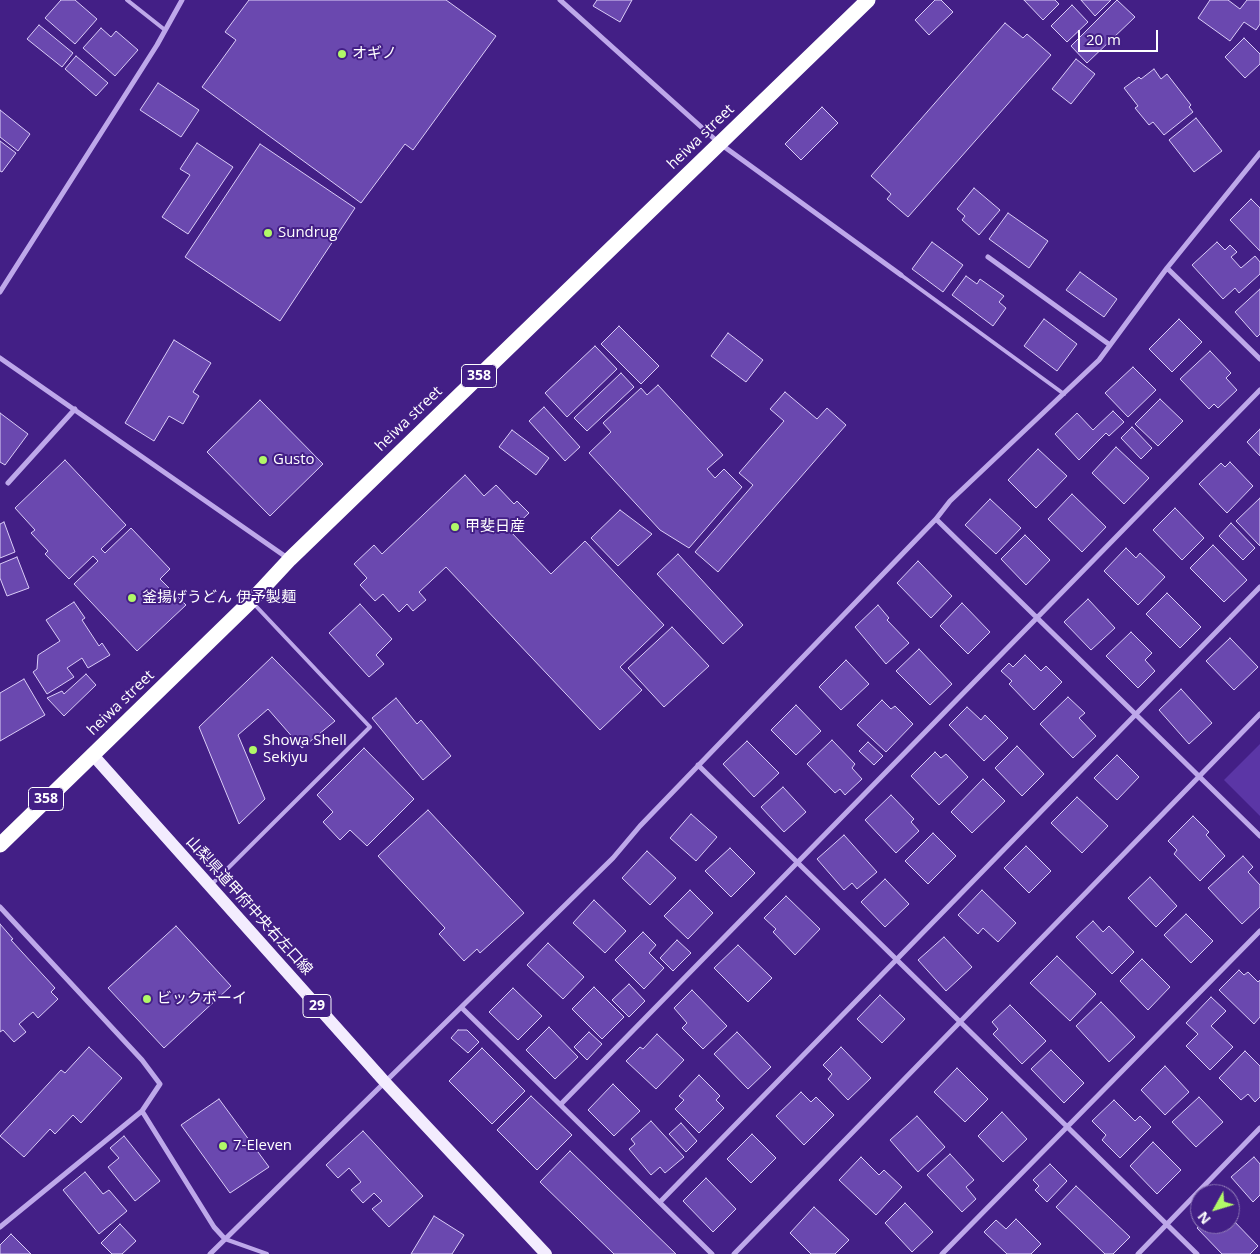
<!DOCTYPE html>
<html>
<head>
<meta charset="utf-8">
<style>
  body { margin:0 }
  #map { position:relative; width:1260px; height:1254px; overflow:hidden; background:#431f86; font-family:"Open Sans",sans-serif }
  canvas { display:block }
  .north { position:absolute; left:1190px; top:1184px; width:50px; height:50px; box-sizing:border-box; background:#431f86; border:1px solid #8e79b6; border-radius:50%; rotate:231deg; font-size:14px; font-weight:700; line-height:20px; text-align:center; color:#fff }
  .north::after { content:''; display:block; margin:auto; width:18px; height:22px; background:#b1f868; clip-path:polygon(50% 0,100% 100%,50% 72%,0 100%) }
  .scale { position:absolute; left:1078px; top:30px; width:80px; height:22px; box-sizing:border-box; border:2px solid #fff; border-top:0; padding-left:6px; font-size:15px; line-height:18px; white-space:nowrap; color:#fff; -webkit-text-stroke:4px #431f86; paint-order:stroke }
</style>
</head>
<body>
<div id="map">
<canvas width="1260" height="1254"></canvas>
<div class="north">N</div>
<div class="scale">20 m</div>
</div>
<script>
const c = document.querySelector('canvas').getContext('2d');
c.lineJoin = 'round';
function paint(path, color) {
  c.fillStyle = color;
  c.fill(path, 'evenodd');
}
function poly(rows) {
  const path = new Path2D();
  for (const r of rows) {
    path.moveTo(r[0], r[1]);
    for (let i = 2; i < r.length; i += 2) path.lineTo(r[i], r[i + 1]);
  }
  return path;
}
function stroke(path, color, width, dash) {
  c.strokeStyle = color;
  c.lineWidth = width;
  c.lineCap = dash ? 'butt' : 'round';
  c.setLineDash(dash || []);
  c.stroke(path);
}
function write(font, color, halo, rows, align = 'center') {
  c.font = font + ' "Open Sans","Noto Sans JP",sans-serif';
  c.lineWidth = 4;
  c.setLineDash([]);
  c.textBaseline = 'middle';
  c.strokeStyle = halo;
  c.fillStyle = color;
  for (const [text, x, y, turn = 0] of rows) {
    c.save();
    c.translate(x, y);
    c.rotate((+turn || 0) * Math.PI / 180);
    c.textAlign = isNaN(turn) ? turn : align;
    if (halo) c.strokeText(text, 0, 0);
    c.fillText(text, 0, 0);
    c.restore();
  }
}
const green = poly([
  [1260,744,1260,816,1224,780]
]);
const building = poly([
  [61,0,75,0,97,19,75,44,45,18,61,0],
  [249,0,446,0,496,36,413,150,405,144,361,203,202,87,236,40,225,32,249,0],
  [597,0,632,0,620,22,593,6,597,0],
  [935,0,941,0,953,12,929,35,915,20,935,0],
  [1024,0,1055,0,1059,4,1043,20,1024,0],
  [1081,0,1111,0,1095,16,1081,0],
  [1117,0,1135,17,1087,63,1071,46,1117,0],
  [1210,0,1228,0,1240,9,1247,0,1260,0,1260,24,1256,30,1244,22,1230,41,1198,18,1210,0],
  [1072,5,1088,22,1067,42,1051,26,1072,5],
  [1005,23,1023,38,1027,34,1051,55,908,217,887,199,891,194,871,176,1005,23],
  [39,25,73,53,62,67,27,39,39,25],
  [101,28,111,37,116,31,138,50,115,76,83,48,101,28],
  [1244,38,1260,54,1260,64,1245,78,1225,57,1244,38],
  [76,56,108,83,96,96,65,69,76,56],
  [1076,59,1095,74,1071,104,1052,89,1076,59],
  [1154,69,1161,79,1167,74,1191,105,1189,107,1193,112,1164,135,1153,122,1149,125,1135,108,1138,106,1124,88,1139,77,1141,79,1154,69],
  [158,83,199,110,181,137,140,110,158,83],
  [822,107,838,123,801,160,785,144,822,107],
  [0,110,30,134,18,151,0,137,0,110],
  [1196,118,1222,151,1194,172,1169,140,1196,118],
  [0,141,16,153,2,172,0,171,0,141],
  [197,143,233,167,188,234,162,217,190,175,180,169,197,143],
  [260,144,355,208,280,321,185,257,260,144],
  [974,188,1000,210,979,235,962,220,965,216,957,209,974,188],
  [1251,199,1260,208,1260,251,1230,220,1251,199],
  [1008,213,1048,241,1029,268,989,239,1008,213],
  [932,242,963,265,943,292,912,269,932,242],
  [1217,242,1225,250,1230,245,1237,252,1231,257,1241,268,1255,256,1260,262,1260,274,1239,293,1235,288,1223,299,1192,265,1217,242],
  [1080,272,1117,299,1104,317,1066,290,1080,272],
  [966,276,977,284,980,279,1004,296,999,302,1006,308,993,326,952,295,966,276],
  [1260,289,1260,334,1257,337,1235,312,1260,289],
  [1044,319,1077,344,1057,371,1024,346,1044,319],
  [1179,319,1202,342,1172,372,1149,349,1179,319],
  [619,326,659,366,641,384,601,344,619,326],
  [728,333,763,360,746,382,711,356,728,333],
  [174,340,211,363,193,392,199,396,183,424,169,416,154,441,125,423,174,340],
  [595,346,617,369,567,417,545,393,595,346],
  [1210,351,1231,373,1226,378,1237,390,1218,408,1214,404,1209,409,1180,379,1210,351],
  [1133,367,1156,390,1128,417,1105,393,1133,367],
  [621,373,634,387,587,431,574,418,621,373],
  [658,385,723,455,707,469,715,478,724,469,742,487,689,548,660,530,589,453,611,432,603,423,641,388,647,395,658,385],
  [785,392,817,419,827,408,846,425,718,572,695,552,753,485,739,473,784,421,770,409,785,392],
  [1160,399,1183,421,1158,446,1135,424,1160,399],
  [260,400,323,464,270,516,207,452,260,400],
  [544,407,580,447,565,461,529,421,544,407],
  [1113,411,1124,422,1109,436,1106,433,1079,460,1055,434,1077,413,1093,430,1113,411],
  [0,413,28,434,5,465,0,462,0,413],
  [1132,427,1152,448,1141,459,1121,438,1132,427],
  [1260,429,1260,456,1247,442,1260,429],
  [512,430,549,458,536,475,499,447,512,430],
  [1116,447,1149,478,1124,504,1092,473,1116,447],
  [1038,449,1067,476,1036,508,1008,480,1038,449],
  [65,460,126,525,101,549,105,553,131,528,170,569,160,579,186,605,137,651,74,584,98,561,93,556,69,579,45,554,48,551,31,533,35,530,15,508,65,460],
  [1230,462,1253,486,1227,513,1199,484,1221,463,1225,467,1230,462],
  [465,475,484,496,496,485,514,504,517,501,529,513,510,531,551,574,585,541,664,625,620,667,642,690,600,730,446,567,419,592,426,600,413,611,407,604,399,612,383,594,375,601,360,585,367,578,354,564,374,545,382,554,465,475],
  [1072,494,1106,527,1082,552,1048,519,1072,494],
  [1260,498,1260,546,1236,521,1260,498],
  [990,499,1021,528,996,554,965,525,990,499],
  [1175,508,1204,538,1182,560,1153,530,1175,508],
  [620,510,652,534,618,566,591,538,620,510],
  [4,522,15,552,0,558,0,524,4,522],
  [1231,523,1255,548,1243,560,1219,536,1231,523],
  [1025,535,1050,560,1026,585,1001,559,1025,535],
  [1213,545,1247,580,1224,602,1190,568,1213,545],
  [1126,548,1136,558,1140,553,1165,577,1138,605,1104,571,1126,548],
  [678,554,743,625,723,644,657,574,678,554],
  [17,557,29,588,7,596,0,578,0,564,17,557],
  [918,561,952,596,931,618,897,583,918,561],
  [1167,593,1201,627,1180,648,1146,614,1167,593],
  [1088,599,1115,628,1091,650,1064,622,1088,599],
  [74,602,85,618,82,620,99,646,102,643,110,655,88,668,82,658,67,668,74,677,47,694,33,672,37,669,38,655,60,641,46,620,74,602],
  [962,603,990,632,968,654,940,626,962,603],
  [360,604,392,639,376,655,384,664,369,677,329,633,360,604],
  [878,605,889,618,887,620,909,643,886,664,855,627,878,605],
  [672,627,709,666,664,707,628,668,672,627],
  [1131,632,1152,653,1145,660,1155,671,1138,688,1106,656,1131,632],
  [1230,638,1258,667,1234,690,1206,661,1230,638],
  [919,649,952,684,930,705,896,671,919,649],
  [1025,655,1041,671,1046,666,1062,682,1034,710,1009,684,1012,681,1001,671,1009,663,1013,667,1025,655],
  [272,657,335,721,302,748,268,709,238,735,265,799,239,824,199,727,272,657],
  [846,660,869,684,841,710,819,687,846,660],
  [86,674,96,685,64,716,47,698,62,691,64,694,86,674],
  [24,679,45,715,0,741,0,693,24,679],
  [1181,689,1212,723,1189,744,1159,710,1181,689],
  [1068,697,1085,713,1079,718,1096,736,1073,758,1040,724,1068,697],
  [396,698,417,724,421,720,451,756,423,780,372,718,396,698],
  [882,700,891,709,895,706,913,724,886,752,857,725,882,700],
  [796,705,821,731,796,755,771,730,796,705],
  [967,707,981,720,985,715,1008,738,984,761,949,725,967,707],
  [832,740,855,764,852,768,862,779,845,795,840,789,835,793,807,764,832,740],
  [747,741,779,773,754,797,723,764,747,741],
  [868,742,883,756,874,765,859,751,868,742],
  [1017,746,1044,774,1022,796,995,768,1017,746],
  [364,748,414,799,367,846,350,830,340,840,323,822,333,812,317,795,364,748],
  [935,752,941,758,946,754,968,777,939,805,911,776,935,752],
  [1117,755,1139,777,1117,800,1094,778,1117,755],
  [983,779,1005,801,972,833,951,812,983,779],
  [783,787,806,812,784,832,761,807,783,787],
  [891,795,914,819,911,822,919,831,896,853,865,820,891,795],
  [1077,797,1108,826,1082,853,1051,823,1077,797],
  [428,810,524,913,480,953,477,949,464,961,439,934,445,928,378,856,428,810],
  [691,814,717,837,696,861,670,838,691,814],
  [1193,816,1209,832,1206,835,1225,856,1200,881,1174,854,1177,850,1168,841,1193,816],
  [933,833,956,856,928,884,905,861,933,833],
  [844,835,877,872,857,889,852,883,844,890,817,859,844,835],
  [1026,846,1051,871,1029,893,1004,868,1026,846],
  [730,848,755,873,731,897,705,871,730,848],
  [647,851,676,878,650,905,622,878,647,851],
  [1243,856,1253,867,1248,872,1260,885,1260,907,1242,924,1208,888,1243,856],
  [1150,877,1177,906,1156,927,1128,898,1150,877],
  [885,879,909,904,885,927,861,902,885,879],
  [690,890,713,913,688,939,664,916,690,890],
  [982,890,1016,923,998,942,983,928,978,934,958,915,982,890],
  [786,896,820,929,795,955,773,932,776,929,764,918,786,896],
  [594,900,626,931,605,953,573,923,594,900],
  [1186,914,1213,941,1191,963,1164,935,1186,914],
  [1093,921,1103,932,1109,926,1134,952,1112,974,1076,937,1093,921],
  [0,924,13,939,11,940,55,988,51,992,58,999,38,1018,33,1012,19,1024,26,1032,14,1042,3,1030,0,1032,0,924],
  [176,926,231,986,164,1048,108,988,176,926],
  [643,932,656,945,649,953,664,968,644,989,615,960,643,932],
  [944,937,972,967,946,991,918,960,944,937],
  [677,940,691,953,673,971,660,958,677,940],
  [548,943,584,977,563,999,527,965,548,943],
  [738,945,772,978,748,1002,714,968,738,945],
  [1057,956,1096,994,1070,1021,1030,983,1057,956],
  [1142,959,1170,987,1148,1010,1120,981,1142,959],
  [1239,970,1244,975,1248,972,1258,982,1260,980,1260,1017,1254,1024,1219,990,1239,970],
  [629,984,645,1001,629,1017,612,1000,629,984],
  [594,987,624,1017,602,1039,572,1009,594,987],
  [513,988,542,1016,518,1040,489,1012,513,988],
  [692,990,727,1026,703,1049,682,1028,687,1023,674,1008,692,990],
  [880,995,905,1019,882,1043,857,1019,880,995],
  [1211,997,1226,1011,1211,1026,1233,1047,1210,1070,1186,1046,1198,1034,1186,1023,1211,997],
  [1101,1002,1135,1037,1109,1062,1076,1026,1101,1002],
  [1010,1005,1046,1041,1022,1064,993,1034,998,1029,992,1022,1010,1005],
  [549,1027,578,1057,555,1079,526,1050,549,1027],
  [458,1030,467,1030,479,1042,468,1053,451,1038,458,1030],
  [589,1032,602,1044,587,1060,574,1047,589,1032],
  [737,1032,771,1067,748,1089,714,1054,737,1032],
  [657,1034,684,1060,656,1089,626,1061,640,1047,643,1049,657,1034],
  [89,1047,122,1078,81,1123,73,1115,55,1134,50,1129,24,1157,0,1136,61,1070,65,1073,89,1047],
  [841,1047,871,1078,848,1100,828,1079,832,1074,823,1065,841,1047],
  [482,1048,525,1091,492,1124,449,1081,482,1048],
  [1051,1050,1084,1083,1064,1103,1031,1069,1051,1050],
  [1245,1051,1260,1066,1260,1097,1255,1102,1248,1094,1241,1100,1219,1078,1245,1051],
  [1165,1066,1189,1092,1165,1115,1141,1090,1165,1066],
  [957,1068,988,1099,965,1122,934,1092,957,1068],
  [699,1075,720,1096,716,1100,724,1108,699,1133,675,1109,684,1100,679,1096,699,1075],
  [613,1084,640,1111,614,1136,588,1110,613,1084],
  [801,1092,811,1102,816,1097,834,1115,804,1145,776,1116,801,1092],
  [531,1096,572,1135,537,1170,497,1130,531,1096],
  [1199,1097,1223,1122,1196,1147,1172,1122,1199,1097],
  [219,1099,269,1167,230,1193,181,1125,219,1099],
  [1114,1100,1135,1121,1140,1116,1151,1127,1120,1158,1102,1140,1106,1135,1092,1121,1114,1100],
  [1002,1112,1027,1139,1003,1162,978,1136,1002,1112],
  [917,1116,945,1147,918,1172,890,1140,917,1116],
  [651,1121,684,1157,665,1173,660,1167,651,1175,629,1149,635,1144,631,1139,651,1121],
  [681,1123,697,1141,686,1152,669,1134,681,1123],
  [363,1131,423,1196,389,1227,372,1209,382,1201,374,1193,363,1203,351,1190,361,1182,349,1168,338,1178,326,1165,363,1131],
  [752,1134,776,1158,751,1183,727,1159,752,1134],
  [124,1136,160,1181,135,1201,108,1167,119,1158,110,1148,124,1136],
  [1153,1142,1181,1170,1157,1194,1130,1166,1153,1142],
  [570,1151,676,1254,614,1254,540,1182,570,1151],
  [950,1154,974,1180,966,1187,976,1199,962,1212,927,1175,950,1154],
  [861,1157,879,1175,884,1170,902,1187,876,1215,839,1180,861,1157],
  [1254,1157,1260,1164,1260,1195,1253,1202,1231,1177,1254,1157],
  [1050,1164,1067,1181,1047,1202,1035,1190,1039,1186,1033,1180,1050,1164],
  [85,1172,103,1194,109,1190,127,1211,99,1234,63,1190,85,1172],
  [706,1178,736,1209,713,1232,683,1201,706,1178],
  [1076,1186,1130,1237,1113,1254,1105,1254,1056,1207,1076,1186],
  [905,1203,933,1232,912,1252,885,1223,905,1203],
  [814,1207,849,1240,835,1254,811,1254,790,1233,814,1207],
  [434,1216,464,1235,452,1254,411,1254,434,1216],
  [1230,1217,1258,1246,1250,1254,1222,1254,1197,1228,1201,1224,1230,1224,1230,1217],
  [1016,1219,1041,1244,1031,1254,1007,1254,984,1232,996,1220,1006,1229,1016,1219],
  [120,1224,136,1241,122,1254,112,1254,101,1243,120,1224],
  [11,1234,31,1254,0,1254,0,1245,11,1234]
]);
const lane = poly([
  [127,0,165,30],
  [901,275,1064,394],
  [211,885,370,727,254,604],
  [225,1239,267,1254]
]);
const street = poly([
  [560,0,719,143,901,275],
  [988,257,1110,345],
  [1167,268,1260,359],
  [0,292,157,45,182,0],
  [0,358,289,559],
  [8,483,75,409],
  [936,519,1260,836],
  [698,765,1197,1254],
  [0,907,142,1060,160,1084,142,1111,0,1227],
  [462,1008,712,1254],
  [561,1104,1260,390],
  [142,1111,214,1227,225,1239],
  [660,1202,1260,587],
  [210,1254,613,858,640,826,936,519,950,501,1099,360,1167,268,1260,153],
  [734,1254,1260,714],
  [942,1254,1260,931],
  [1138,1254,1260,1128]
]);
const primary = poly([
  [92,754,384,1081,546,1254]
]);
const highway = poly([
  [0,845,251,601,290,559,868,0]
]);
const markers = [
  [342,54,5,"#b1f868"],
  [268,233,5,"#b1f868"],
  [263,460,5,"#b1f868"],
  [455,527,5,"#b1f868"],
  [132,598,5,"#b1f868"],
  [253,750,5,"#b1f868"],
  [147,999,5,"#b1f868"],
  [223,1146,5,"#b1f868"]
];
const shields = [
  [479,376,35],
  [46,799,35],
  [317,1006,28]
];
const shieldNames = [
  ["358",479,376],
  ["358",46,799],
  ["29",317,1006]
];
const poiNames = [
  ["オギノ",352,54],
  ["Sundrug",278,233],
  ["Gusto",273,460],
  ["甲斐日産",465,527],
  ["釜揚げうどん 伊予製麺",142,598],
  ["Showa Shell",263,741],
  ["Sekiyu",263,758],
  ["ビックボーイ",157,999],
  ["7-Eleven",233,1146]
];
const streetNames = [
  ["heiwa street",701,137,-44],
  ["heiwa street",409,419,-44],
  ["heiwa street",121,703,-44],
  ["山梨県道甲府中央右左口線",249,906,48]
];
paint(green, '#5b36a6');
paint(building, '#6a48af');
stroke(building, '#dbcdf8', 1);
stroke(lane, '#bea8ea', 4);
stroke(street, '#bea8ea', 5);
stroke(primary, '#f3ecfe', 12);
stroke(highway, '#fff', 15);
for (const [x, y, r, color] of markers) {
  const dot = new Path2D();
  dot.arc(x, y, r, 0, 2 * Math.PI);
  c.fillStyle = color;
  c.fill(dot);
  stroke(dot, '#431f86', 2);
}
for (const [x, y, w] of shields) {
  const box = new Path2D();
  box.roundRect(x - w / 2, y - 11.5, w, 23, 4);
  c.fillStyle = '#431f86';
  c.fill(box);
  stroke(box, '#fff', 1);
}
write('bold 14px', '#fff', null, shieldNames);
write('15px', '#fff', '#431f86', poiNames, 'left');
write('15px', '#fff', '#431f86', streetNames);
</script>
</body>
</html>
